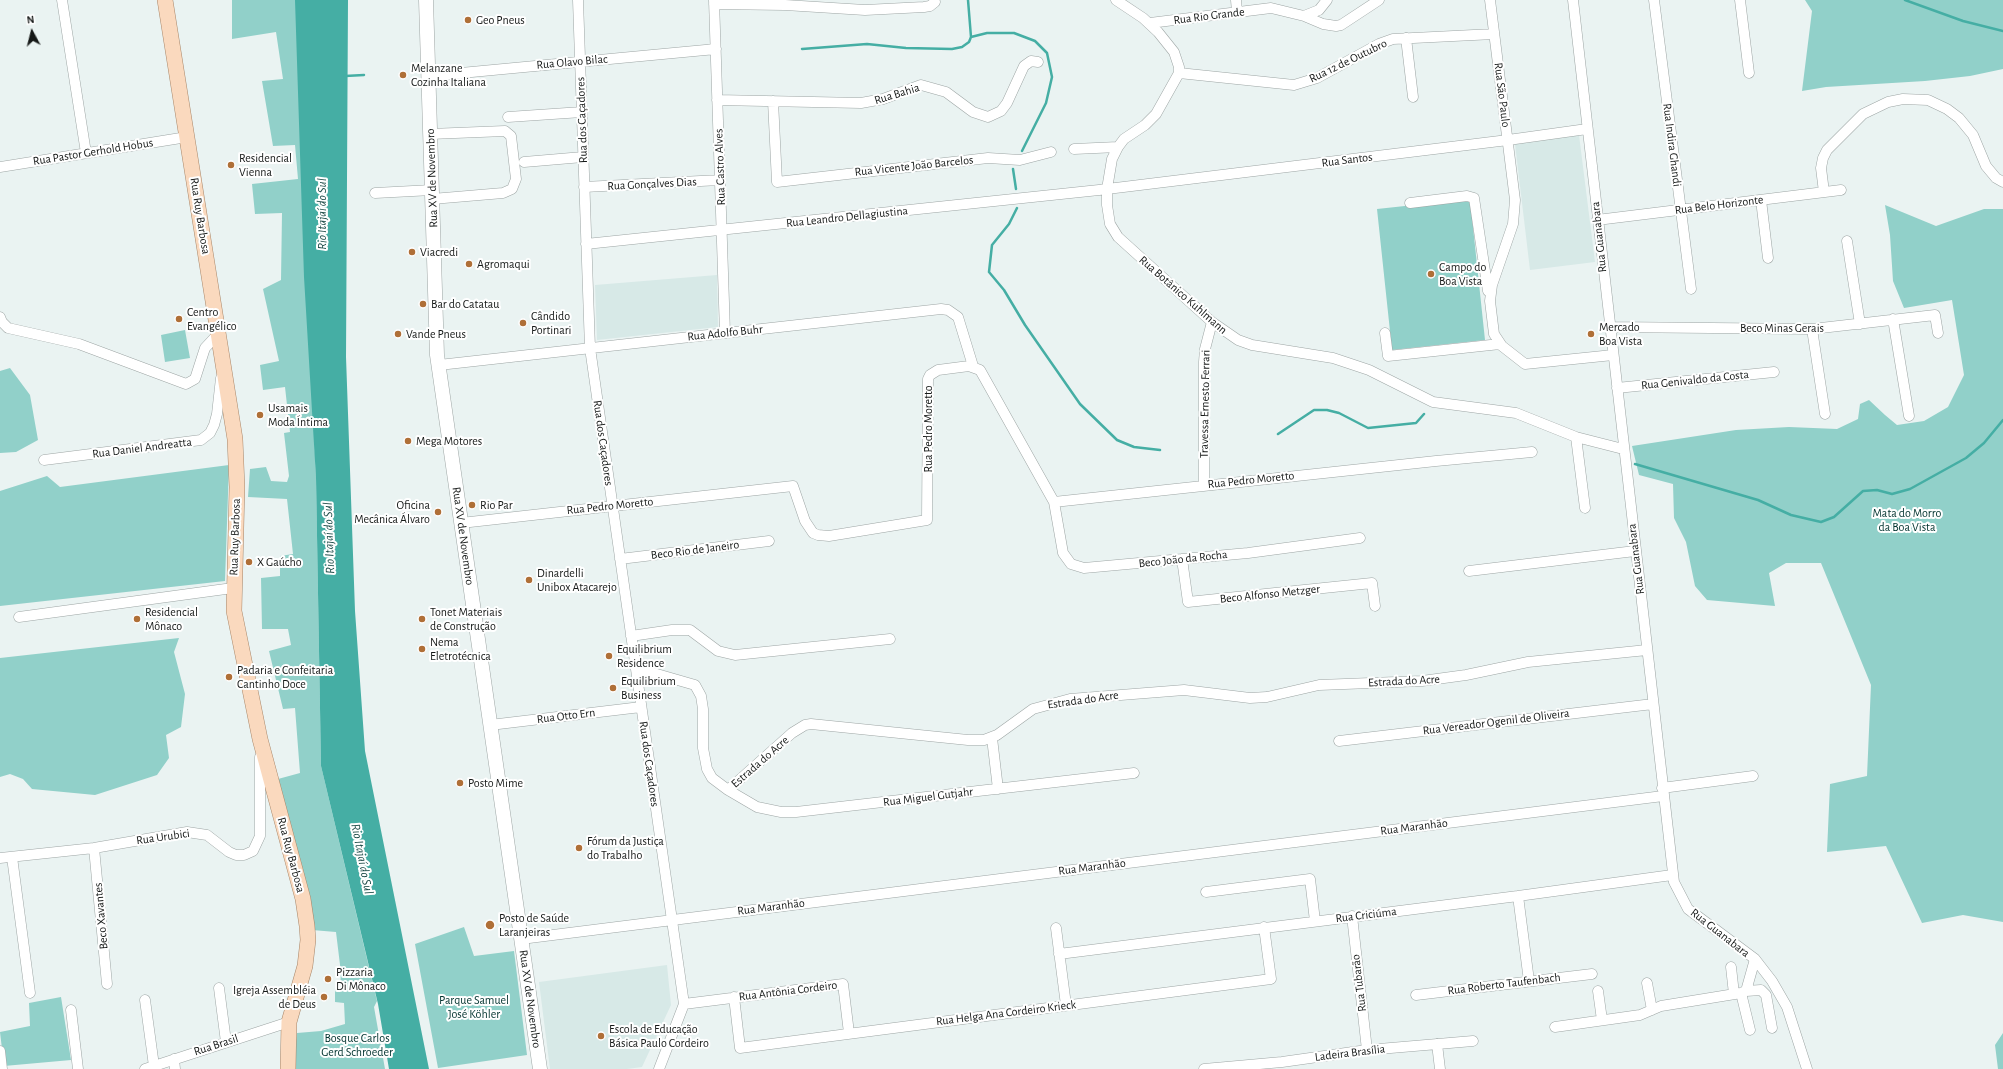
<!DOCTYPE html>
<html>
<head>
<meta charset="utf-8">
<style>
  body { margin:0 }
  #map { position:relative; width:2003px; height:1069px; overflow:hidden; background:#eaf3f2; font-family:"Alegreya Sans",sans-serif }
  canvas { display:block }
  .north { position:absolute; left:12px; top:12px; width:40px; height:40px; -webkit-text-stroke:3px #fff; paint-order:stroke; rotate:353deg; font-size:11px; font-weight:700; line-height:16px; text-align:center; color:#151817 }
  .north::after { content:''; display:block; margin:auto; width:14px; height:18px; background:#151817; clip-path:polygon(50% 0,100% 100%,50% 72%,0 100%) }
</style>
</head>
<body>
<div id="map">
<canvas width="2003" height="1069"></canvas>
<div class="north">N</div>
</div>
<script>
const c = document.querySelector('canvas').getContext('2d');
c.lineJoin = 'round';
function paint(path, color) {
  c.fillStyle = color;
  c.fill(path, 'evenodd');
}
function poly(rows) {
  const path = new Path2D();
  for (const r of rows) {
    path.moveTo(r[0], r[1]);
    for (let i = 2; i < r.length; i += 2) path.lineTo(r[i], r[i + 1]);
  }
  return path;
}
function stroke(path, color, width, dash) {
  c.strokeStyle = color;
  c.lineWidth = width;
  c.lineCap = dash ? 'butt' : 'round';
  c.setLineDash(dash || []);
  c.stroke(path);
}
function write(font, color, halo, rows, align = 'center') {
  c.font = font + ' "Alegreya Sans",sans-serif';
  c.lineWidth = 4;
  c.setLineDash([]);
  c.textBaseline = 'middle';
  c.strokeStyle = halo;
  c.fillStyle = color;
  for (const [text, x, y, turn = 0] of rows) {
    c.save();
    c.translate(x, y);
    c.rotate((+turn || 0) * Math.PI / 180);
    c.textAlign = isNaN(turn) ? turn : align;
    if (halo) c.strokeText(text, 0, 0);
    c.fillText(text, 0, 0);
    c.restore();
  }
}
const built = poly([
  [1579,135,1595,262,1530,270,1515,144],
  [717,275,718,327,597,340,595,285],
  [667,965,671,1005,642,1067,627,1069,550,1069,539,982]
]);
const green = poly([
  [232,0,296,0,316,478,321,766,377,1001,374,1007,385,1069,292,1069,297,1033,321,1031,345,1024,344,1003,335,1002,335,989,340,988,341,973,336,932,312,930,278,779,300,773,295,708,283,709,269,651,291,645,288,629,262,629,261,578,280,576,280,556,293,554,287,499,248,497,250,469,266,467,271,481,287,482,289,476,284,433,290,432,285,387,263,390,260,365,279,361,263,289,281,280,282,213,255,214,252,184,298,179,295,145,273,146,262,81,283,79,276,32,232,39],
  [1805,0,2003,0,2003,69,1970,76,1925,81,1826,87,1802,91,1812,11],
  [1470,199,1485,340,1392,350,1377,209],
  [1885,205,1936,226,1984,209,2003,209,2003,922,1963,915,1922,923,1886,846,1827,852,1830,784,1867,776,1871,685,1821,563,1786,563,1769,573,1775,606,1707,600,1695,586,1686,542,1674,518,1673,484,1639,475,1632,446,1736,430,1789,427,1837,429,1858,419,1860,404,1869,400,1885,415,1897,425,1924,421,1948,407,1964,375,1952,300,1904,308,1893,281,1890,235],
  [185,330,190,358,165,362,161,335],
  [10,368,30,395,38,440,16,452,0,453,0,371],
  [229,465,225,581,0,606,0,491,47,476,60,487],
  [179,638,174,652,185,694,181,727,166,735,169,758,157,775,95,795,32,789,23,779,10,774,0,777,0,658],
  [464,927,474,956,514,951,527,1055,438,1068,415,944],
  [61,997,71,1060,4,1066,0,1032,30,1026,29,1003],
  [2003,1033,2003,1069,1998,1069,1995,1045]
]);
const water = poly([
  [295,0,348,0,346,357,355,611,365,751,429,1069,389,1069,378,1004,321,766,316,478,304,277]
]);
const stream = poly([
  [1905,0,1963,21,2003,31],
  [971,37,987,33,1014,33,1035,41,1047,53,1052,77,1046,103,1022,151],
  [802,49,867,44,906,48,952,49,962,47,969,42,971,37,968,0],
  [345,76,364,75],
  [1013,169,1016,189],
  [1017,208,1009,224,992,245,989,272,1004,290,1025,325,1080,404,1117,440,1134,447,1160,450],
  [1278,434,1314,410,1327,410,1339,413,1368,428,1416,423,1424,414],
  [1635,464,1758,500,1791,515,1821,522,1834,517,1863,491,1877,490,1892,494,1910,489,1966,458,1984,443,2003,420]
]);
const minor = poly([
  [62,0,86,153],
  [578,0,590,348,684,1004,659,1069],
  [714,0,725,333],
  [1116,0,1143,18,1158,32,1174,52,1179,67,1179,73,1156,114,1145,125,1124,139,1118,147,1112,159,1107,189,1107,205,1110,224,1118,237,1212,322,1238,340,1252,345,1333,358,1369,370,1433,402,1516,413,1576,437,1623,449],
  [1236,0,1237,12],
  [1490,0,1515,200,1513,224,1492,285,1490,301,1494,334,1502,346,1525,364,1613,355],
  [1573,0,1674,882,1688,909,1755,959,1772,981,1787,1007,1807,1069],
  [1654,0,1691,289],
  [1740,0,1749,73],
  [714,4,785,5,865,10,924,7,930,6,935,2],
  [1304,16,1319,10,1327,0],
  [1150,23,1271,8,1304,16,1323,24,1336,26,1341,25,1379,0],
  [1406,38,1413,97],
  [1179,73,1294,85,1317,78,1379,44,1393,39,1494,34],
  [429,76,716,49],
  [717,100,861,103,883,99,921,85,946,92,973,112,988,117,1001,111,1007,103,1024,66,1031,61,1038,62],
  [773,101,777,182,988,158,1020,160,1051,152],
  [508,117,582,112],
  [430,134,505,131,511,136,516,179,512,189,503,193,432,199],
  [1074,149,1118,147],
  [524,162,583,157],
  [0,167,187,137],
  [584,187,720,180],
  [1824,192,1821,168,1823,158,1827,150,1863,114,1888,102,1903,99,1928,100,1947,109,1959,118,1973,135,1986,166,1996,178,2003,182],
  [375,193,432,190],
  [1761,200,1768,258],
  [1410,203,1467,196,1474,198,1488,291],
  [1597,220,1841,190],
  [1847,241,1860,324],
  [586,244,1099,190,1508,140,1587,129],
  [0,317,2,322,8,328,79,344,186,384,195,379,205,348,219,333],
  [1893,319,1909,416],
  [1610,327,1812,329,1935,315,1938,333],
  [1812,329,1825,414],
  [1385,333,1388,356,1500,344],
  [439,365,941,309,948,310,958,317,973,366],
  [1617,388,1774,372],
  [1576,437,1585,508],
  [44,460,201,440,210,433,214,425,217,414,221,378],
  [1204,486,1204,362,1205,349,1212,322],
  [1054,502,1063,553,1071,564,1084,568,1248,553,1360,538],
  [461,523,793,486,805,521,813,533,818,535,829,536,927,520,928,379,930,375,938,370,969,366,980,370,1054,502,1436,461,1532,452],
  [620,559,769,541],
  [1182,559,1188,602,1372,583,1375,606],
  [1469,571,1635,551],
  [19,617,233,588],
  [631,636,672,630,690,630,718,651,735,655,890,639],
  [636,668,695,685,701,696,703,709,703,748,707,769,712,778,728,790,792,733,805,725,811,724,968,740,984,740,997,735,1033,709,1070,699,1184,690,1250,698,1267,697,1319,685,1422,681,1466,675,1528,662,1647,650],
  [490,725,641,707],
  [992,738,998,789],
  [1339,741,1653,704],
  [1662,788,1753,776],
  [728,790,757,807,781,812,796,812,1134,773],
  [94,848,107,984],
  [12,857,30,993],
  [0,858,94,848,187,832,207,835,229,852,236,855,244,855,253,851,260,836,260,757],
  [1206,892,1310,879,1315,921],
  [1518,896,1529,981],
  [1352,916,1367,1050],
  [1056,928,1066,1005],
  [521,939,1663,796],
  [1059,954,1518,896,1672,875],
  [1731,967,1734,994],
  [1647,983,1652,1010],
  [219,988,226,1042],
  [1598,991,1602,1020],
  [1746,991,1761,990,1766,995,1772,1028],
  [1741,993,1750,1030],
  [1416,995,1592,974],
  [734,997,740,1048,1271,979,1264,927],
  [145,1000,154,1066],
  [684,1004,843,984,849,1033],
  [71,1010,78,1069],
  [1555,1027,1640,1015,1661,1006,1741,993,1746,991,1755,959],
  [1437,1044,1440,1069],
  [0,1051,2,1069],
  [174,1059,175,1069],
  [145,1069,289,1022],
  [1204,1069,1282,1062,1367,1050,1473,1041]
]);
const secondary = poly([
  [426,0,437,355,540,1069]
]);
const primary = poly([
  [165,0,235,439,237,487,234,611,260,739,303,899,307,926,308,940,305,966,289,1022,288,1069]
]);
const markers = [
  [468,20,4,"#af6f37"],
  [403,75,4,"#af6f37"],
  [231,165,4,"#af6f37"],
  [412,252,4,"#af6f37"],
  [469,264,4,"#af6f37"],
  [1431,274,4,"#af6f37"],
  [423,304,4,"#af6f37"],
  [179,319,4,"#af6f37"],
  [523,323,4,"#af6f37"],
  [398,334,4,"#af6f37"],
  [1591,334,4,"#af6f37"],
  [260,415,4,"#af6f37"],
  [408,441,4,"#af6f37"],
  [472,505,4,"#af6f37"],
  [438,512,4,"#af6f37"],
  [249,562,4,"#af6f37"],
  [529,580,4,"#af6f37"],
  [137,619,4,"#af6f37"],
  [422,619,4,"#af6f37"],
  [422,649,4,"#af6f37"],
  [609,656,4,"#af6f37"],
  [229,677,4,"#af6f37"],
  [613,688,4,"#af6f37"],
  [460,783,4,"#af6f37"],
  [579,848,4,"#af6f37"],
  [490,925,5,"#af6f37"],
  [328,979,4,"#af6f37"],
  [324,997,4,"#af6f37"],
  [601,1036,4,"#af6f37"]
];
const streetNames = [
  ["Rua Rio Grande",1209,16,-7],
  ["Rua 12 de Outubro",1348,61,-26],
  ["Rua Olavo Bilac",572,62,-5],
  ["Rua Bahia",897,94,-17],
  ["Rua São Paulo",1502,95,83],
  ["Rua dos Caçadores",582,120,-92],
  ["Rua Indira Ghandi",1672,145,83],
  ["Rua Pastor Gerhold Hobus",93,152,-9],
  ["Rua Santos",1347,160,-7],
  ["Rua Vicente João Barcelos",914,166,-6],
  ["Rua Castro Alves",720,167,-92],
  ["Rua XV de Novembro",432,178,-92],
  ["Rua Gonçalves Dias",652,184,-3],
  ["Rua Belo Horizonte",1719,205,-7],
  ["Rua Ruy Barbosa",200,216,81],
  ["Rua Leandro Dellagiustina",847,217,-6],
  ["Rua Guanabara",1599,237,-96],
  ["Rua Botânico Kuhlmann",1183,295,41],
  ["Beco Minas Gerais",1782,328],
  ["Rua Adolfo Buhr",725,333,-6],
  ["Rua Genivaldo da Costa",1695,380,-6],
  ["Travessa Ernesto Ferrari",1205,404,-89],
  ["Rua Pedro Moretto",928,429,-90],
  ["Rua dos Caçadores",603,443,82],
  ["Rua Daniel Andreatta",142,448,-7],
  ["Rua Pedro Moretto",1251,480,-6],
  ["Rua Pedro Moretto",610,506,-6],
  ["Rua XV de Novembro",463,536,82],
  ["Rua Ruy Barbosa",235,537,-88],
  ["Beco Rio de Janeiro",695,550,-7],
  ["Beco João da Rocha",1183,559,-6],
  ["Rua Guanabara",1636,559,-97],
  ["Beco Alfonso Metzger",1270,594,-6],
  ["Estrada do Acre",1404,681,-3],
  ["Estrada do Acre",1083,700,-8],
  ["Rua Otto Ern",566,716,-7],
  ["Rua Vereador Ogenil de Oliveira",1496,722,-7],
  ["Estrada do Acre",760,762,-41],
  ["Rua dos Caçadores",649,764,82],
  ["Rua Miguel Gutjahr",928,797,-7],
  ["Rua Maranhão",1414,827,-7],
  ["Rua Urubici",163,837,-8],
  ["Rua Ruy Barbosa",291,855,75],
  ["Rua Maranhão",1092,867,-7],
  ["Rua Maranhão",771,907,-7],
  ["Rua Criciúma",1366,915,-7],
  ["Beco Xavantes",101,916,-95],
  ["Rua Guanabara",1720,933,38],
  ["Rua Tubarão",1359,983,-97],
  ["Rua Roberto Taufenbach",1504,984,-7],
  ["Rua Antônia Cordeiro",788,991,-7],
  ["Rua XV de Novembro",530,999,82],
  ["Rua Helga Ana Cordeiro Krieck",1006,1013,-7],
  ["Rua Brasil",216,1045,-18],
  ["Ladeira Brasília",1350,1053,-7]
];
const poiNames = [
  ["Geo Pneus",476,20],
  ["Melanzane",411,68],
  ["Cozinha Italiana",411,82],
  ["Residencial",239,158],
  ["Vienna",239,172],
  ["Viacredi",420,252],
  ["Agromaqui",477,264],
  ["Campo do",1439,267],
  ["Boa Vista",1439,281],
  ["Bar do Catatau",431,304],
  ["Centro",187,312],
  ["Evangélico",187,326],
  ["Cândido",531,316],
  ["Portinari",531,330],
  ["Mercado",1599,327],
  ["Boa Vista",1599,341],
  ["Vande Pneus",406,334],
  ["Usamais",268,408],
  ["Moda Íntima",268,422],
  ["Mega Motores",416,441],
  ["Oficina",430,505,"right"],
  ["Mecânica Álvaro",430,519,"right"],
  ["Rio Par",480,505],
  ["X Gaúcho",257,562],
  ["Dinardelli",537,573],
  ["Unibox Atacarejo",537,587],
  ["Residencial",145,612],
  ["Mônaco",145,626],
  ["Tonet Materiais",430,612],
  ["de Construção",430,626],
  ["Nema",430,642],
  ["Eletrotécnica",430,656],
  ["Equilibrium",617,649],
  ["Residence",617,663],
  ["Padaria e Confeitaria",237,670],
  ["Cantinho Doce",237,684],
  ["Equilibrium",621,681],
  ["Business",621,695],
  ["Posto Mime",468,783],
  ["Fórum da Justiça",587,841],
  ["do Trabalho",587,855],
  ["Posto de Saúde",499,918],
  ["Laranjeiras",499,932],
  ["Pizzaria",336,972],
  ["Di Mônaco",336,986],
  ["Igreja Assembléia",316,990,"right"],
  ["de Deus",316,1004,"right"],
  ["Escola de Educação",609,1029],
  ["Básica Paulo Cordeiro",609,1043]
];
const parkNames = [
  ["Mata do Morro",1907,513],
  ["da Boa Vista",1907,527],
  ["Parque Samuel",474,1000],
  ["José Köhler",474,1014],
  ["Bosque Carlos",357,1038],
  ["Gerd Schroeder",357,1052]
];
const waterNames = [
  ["Rio Itajaí do Sul",322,214,-90],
  ["Rio Itajaí do Sul",329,538,-92],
  ["Rio Itajaí do Sul",362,859,79]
];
paint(built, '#d7e9e7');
paint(green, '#91d0c9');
paint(water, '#45aea4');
stroke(stream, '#45aea4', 2.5);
stroke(minor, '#9da5a4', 11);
stroke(secondary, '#9da5a4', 15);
stroke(primary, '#a78568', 16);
stroke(minor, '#fff', 10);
stroke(secondary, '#fff', 14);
stroke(primary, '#fad9be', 15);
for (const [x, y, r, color] of markers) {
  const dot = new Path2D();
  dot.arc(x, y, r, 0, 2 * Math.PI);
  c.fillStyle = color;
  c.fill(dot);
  stroke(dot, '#fff', 1.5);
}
write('12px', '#151817', '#fff', streetNames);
write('12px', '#151817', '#fff', poiNames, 'left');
write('12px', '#00322e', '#fff', parkNames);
write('italic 13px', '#1e4c48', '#fff', waterNames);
</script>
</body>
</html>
